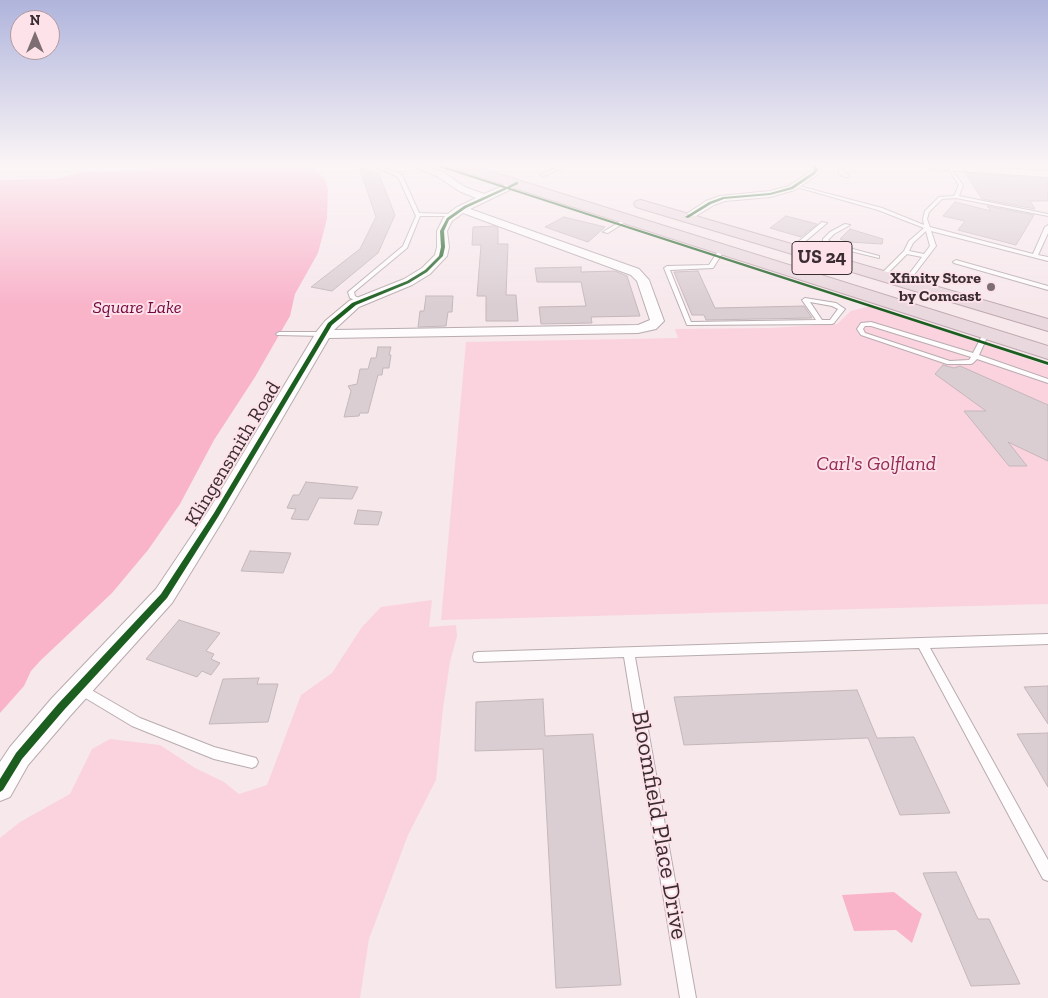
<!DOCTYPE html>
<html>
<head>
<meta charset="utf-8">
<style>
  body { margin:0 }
  #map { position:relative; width:1048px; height:998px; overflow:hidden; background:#f7e8ec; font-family:"Zilla Slab",serif }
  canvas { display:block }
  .north { position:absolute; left:10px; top:10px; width:50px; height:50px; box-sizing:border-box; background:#fde2e9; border:1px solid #af9a9f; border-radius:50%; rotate:0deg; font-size:14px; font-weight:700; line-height:20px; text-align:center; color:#3a2d31 }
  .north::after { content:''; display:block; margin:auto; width:18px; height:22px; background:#7c6e72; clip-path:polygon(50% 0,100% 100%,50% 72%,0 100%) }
</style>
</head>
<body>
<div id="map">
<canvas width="1048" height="998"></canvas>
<div class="north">N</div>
</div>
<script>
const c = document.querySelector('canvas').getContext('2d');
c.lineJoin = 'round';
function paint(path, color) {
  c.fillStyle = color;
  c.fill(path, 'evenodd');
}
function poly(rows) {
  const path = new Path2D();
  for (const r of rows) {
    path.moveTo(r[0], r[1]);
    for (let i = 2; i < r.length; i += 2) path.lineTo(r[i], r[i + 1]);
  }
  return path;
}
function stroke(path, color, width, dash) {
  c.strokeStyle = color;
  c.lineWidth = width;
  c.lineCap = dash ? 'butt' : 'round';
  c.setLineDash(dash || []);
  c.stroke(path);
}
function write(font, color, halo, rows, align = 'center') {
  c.font = font + ' "Zilla Slab",serif';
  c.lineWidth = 4;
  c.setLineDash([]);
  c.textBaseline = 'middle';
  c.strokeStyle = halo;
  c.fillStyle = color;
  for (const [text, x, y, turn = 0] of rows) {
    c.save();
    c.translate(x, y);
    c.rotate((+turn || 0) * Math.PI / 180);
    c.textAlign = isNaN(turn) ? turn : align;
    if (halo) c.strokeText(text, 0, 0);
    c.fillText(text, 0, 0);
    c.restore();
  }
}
const green = poly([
  [871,306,1048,366,1048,604,441,620,466,342,678,338,675,329,771,328,837,324,851,311],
  [432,600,429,627,456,625,457,636,450,662,443,708,436,780,408,835,369,939,360,998,0,998,0,838,20,822,70,794,92,749,110,739,160,745,195,768,224,782,239,794,267,785,301,695,332,673,362,627,381,607]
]);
const water = poly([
  [172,166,310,166,314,168,324,178,328,189,327,219,318,253,295,294,290,316,255,377,214,440,180,504,148,550,112,593,40,661,31,671,24,686,0,713,0,180,56,179,84,172,129,171],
  [894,892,922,914,912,943,896,930,854,931,842,895]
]);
const building = poly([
  [359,167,379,174,395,215,378,253,332,291,311,287,360,249,376,217,359,167],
  [965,173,1048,179,1048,201,1030,201,1035,209,982,199,965,173],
  [955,202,991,211,987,206,1034,215,1016,245,958,230,965,221,943,216,955,202],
  [786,216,817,224,801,237,770,228,786,216],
  [564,217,593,224,605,227,588,242,545,227,564,217],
  [494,226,498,228,498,244,508,244,506,295,516,295,518,321,486,321,486,296,477,296,481,245,472,245,473,227,494,226],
  [850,229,883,239,882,244,849,242,840,239,850,229],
  [581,267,581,272,615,271,627,276,640,316,591,317,592,323,541,324,539,307,586,306,581,282,537,282,535,268,581,267],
  [698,271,715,308,804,306,812,318,706,320,704,315,692,315,674,272,698,271],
  [426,296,453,296,452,312,448,312,446,326,418,327,420,311,424,311,426,296],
  [378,347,391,347,389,355,391,355,389,368,383,368,382,375,378,375,368,413,360,413,359,416,344,417,351,391,348,386,357,384,360,369,368,369,371,358,376,358,378,347],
  [943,365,954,368,960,366,1048,405,1048,461,1008,442,1027,466,1009,466,964,411,986,411,935,374,943,365],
  [306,482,358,487,352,499,319,498,308,520,291,519,296,509,287,508,293,495,299,495,306,482],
  [358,510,382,512,378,525,354,524,358,510],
  [250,551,291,553,283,573,241,571,250,551],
  [179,620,220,633,206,651,214,654,211,659,220,663,211,675,202,671,197,677,146,659,179,620],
  [259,678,257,684,278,684,268,722,209,724,223,679,259,678],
  [1048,686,1048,724,1024,687,1048,686],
  [857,690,877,738,914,737,950,813,900,815,868,738,684,745,674,697,857,690],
  [543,699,545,736,593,734,621,985,556,988,543,749,475,751,476,702,543,699],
  [1048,733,1048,787,1017,734,1048,733],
  [956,872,978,919,989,919,1020,984,971,986,923,873,956,872]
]);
const lane = poly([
  [374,166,379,166,402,175,419,213,452,214,454,215,452,216,420,216,407,248,354,292,355,296,364,301,361,303,350,298,348,292,403,246,416,216,398,177,374,166],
  [560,166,565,166,544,176,540,175,560,166],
  [838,166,842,166,843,171,849,175,849,177,845,177,839,173,838,166],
  [949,166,963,185,959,196,1048,214,1048,216,956,198,942,199,929,212,927,219,930,227,1033,254,1045,227,1048,225,1048,233,1038,255,1048,257,1048,261,931,231,936,246,907,284,903,284,903,282,922,257,907,254,884,277,879,276,904,251,909,241,924,228,878,210,793,186,795,185,882,208,924,225,923,219,925,211,939,197,954,196,959,185,947,167,949,166],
  [926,231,930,246,924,254,909,251,913,243,926,231],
  [1042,166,1046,166,1048,167,1048,170,1042,166],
  [626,218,630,219,608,233,603,232,626,218],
  [822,222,827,223,795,250,791,250,791,248,822,222],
  [845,224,850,225,834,234,828,240,834,244,879,256,879,258,830,246,823,241,823,239,830,232,845,224],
  [722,247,725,249,713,268,670,270,691,322,816,320,802,300,805,298,836,303,845,309,834,323,832,324,687,325,664,268,667,266,709,265,720,248,722,247],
  [810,302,832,306,838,309,830,320,822,320,810,302],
  [956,260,1048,286,1048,290,954,263,953,262,956,260],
  [871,322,973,353,984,332,988,332,989,333,979,355,1048,379,1048,383,977,359,973,363,971,364,947,364,861,335,857,329,861,323,871,322],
  [865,326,871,326,971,357,969,360,950,361,865,333,863,329,865,326],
  [279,332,322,332,325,334,322,336,277,335,276,334,279,332],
  [1048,634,1048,644,930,648,1048,860,1048,881,1043,879,919,648,635,657,696,998,680,998,624,657,478,662,474,661,473,657,474,653,478,652,1048,634],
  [81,684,140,718,214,747,256,758,258,762,256,766,252,768,214,759,132,726,77,693,75,689,77,685,81,684]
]);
const street = poly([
  [412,166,425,166,443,172,465,187,484,194,514,181,520,181,520,185,470,209,639,269,649,280,664,321,656,329,638,333,329,338,223,520,172,603,70,716,28,765,10,797,0,801,0,762,10,747,52,698,156,589,209,510,317,331,325,321,349,301,404,279,422,268,435,255,437,247,437,231,444,217,457,207,476,198,459,191,437,176,412,166],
  [463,213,631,275,637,281,650,320,638,325,334,330,359,307,412,285,430,274,447,256,449,247,447,231,452,221,463,213],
  [811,166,819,166,821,170,817,175,795,190,770,197,725,201,714,205,691,219,683,219,682,217,706,201,720,196,770,191,789,186,811,171,811,166],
  [926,166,966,166,1048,171,1048,177,930,169,926,166]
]);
const highway = poly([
  [453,166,473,166,1048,346,1048,359,455,169,453,166],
  [641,200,1048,319,1048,331,636,207,634,204,636,201,641,200]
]);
const cycleway = poly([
  [439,166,442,166,507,187,516,182,518,182,518,184,510,188,1048,362,1048,365,507,189,466,208,449,220,444,231,445,247,443,256,427,272,409,283,356,305,332,325,218,517,167,598,64,710,22,759,3,790,0,792,0,779,16,753,58,704,161,594,214,513,328,323,352,303,407,281,425,270,439,256,441,247,440,231,447,218,464,206,504,188,439,167,439,166],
  [813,166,816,166,818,170,815,174,793,189,770,195,724,199,711,204,688,218,685,217,709,202,723,197,770,193,791,187,813,172,814,170,813,166]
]);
const markers = [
  [991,287,5,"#7c6e72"]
];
const farPoinames = [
  ["Xfinity Store",981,278],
  ["by Comcast",981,296]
];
const farWaternames = [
  ["Square Lake",137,308]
];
const shields = [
  [822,258,60]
];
const shieldNames = [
  ["US 24",822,258]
];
const streetNames = [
  ["Klingensmith Road",233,454,-59]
];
const parkNames = [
  ["Carl's Golfland",876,464]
];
const nearStreetnames = [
  ["Bloomfield Place Drive",659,825,80]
];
paint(green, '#fad3df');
paint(water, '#f9b4ca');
paint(building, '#dbced2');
stroke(building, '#c4b7ba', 1);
stroke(lane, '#b8acaf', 2);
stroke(street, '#b8acaf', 2);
stroke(highway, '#bfa8b0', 2);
paint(lane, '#fefcfc');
paint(street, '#fefcfc');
paint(highway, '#e9d8de');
paint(cycleway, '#1b5e20');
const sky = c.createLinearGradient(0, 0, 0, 305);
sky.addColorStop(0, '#afb4dc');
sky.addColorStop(0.54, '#fbf5f6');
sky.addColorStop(1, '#fbf5f600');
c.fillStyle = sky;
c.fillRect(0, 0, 1048, 305);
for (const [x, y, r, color] of markers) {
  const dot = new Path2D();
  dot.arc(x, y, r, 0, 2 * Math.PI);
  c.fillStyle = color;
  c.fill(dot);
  stroke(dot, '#fde2e9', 2);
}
write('bold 16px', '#3a2d31', '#fde2e9', farPoinames, 'right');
write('italic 18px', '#76063e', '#fde2e9', farWaternames);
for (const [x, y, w] of shields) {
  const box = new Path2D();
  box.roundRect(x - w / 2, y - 16.5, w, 33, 4);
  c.fillStyle = '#fde2e9';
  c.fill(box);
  stroke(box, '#3a2d31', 1);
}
write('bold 19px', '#3a2d31', null, shieldNames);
write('20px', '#3a2d31', '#fde2e9', streetNames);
write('italic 20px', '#932a56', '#fde2e9', parkNames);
write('24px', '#3a2d31', '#fde2e9', nearStreetnames);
</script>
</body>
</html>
